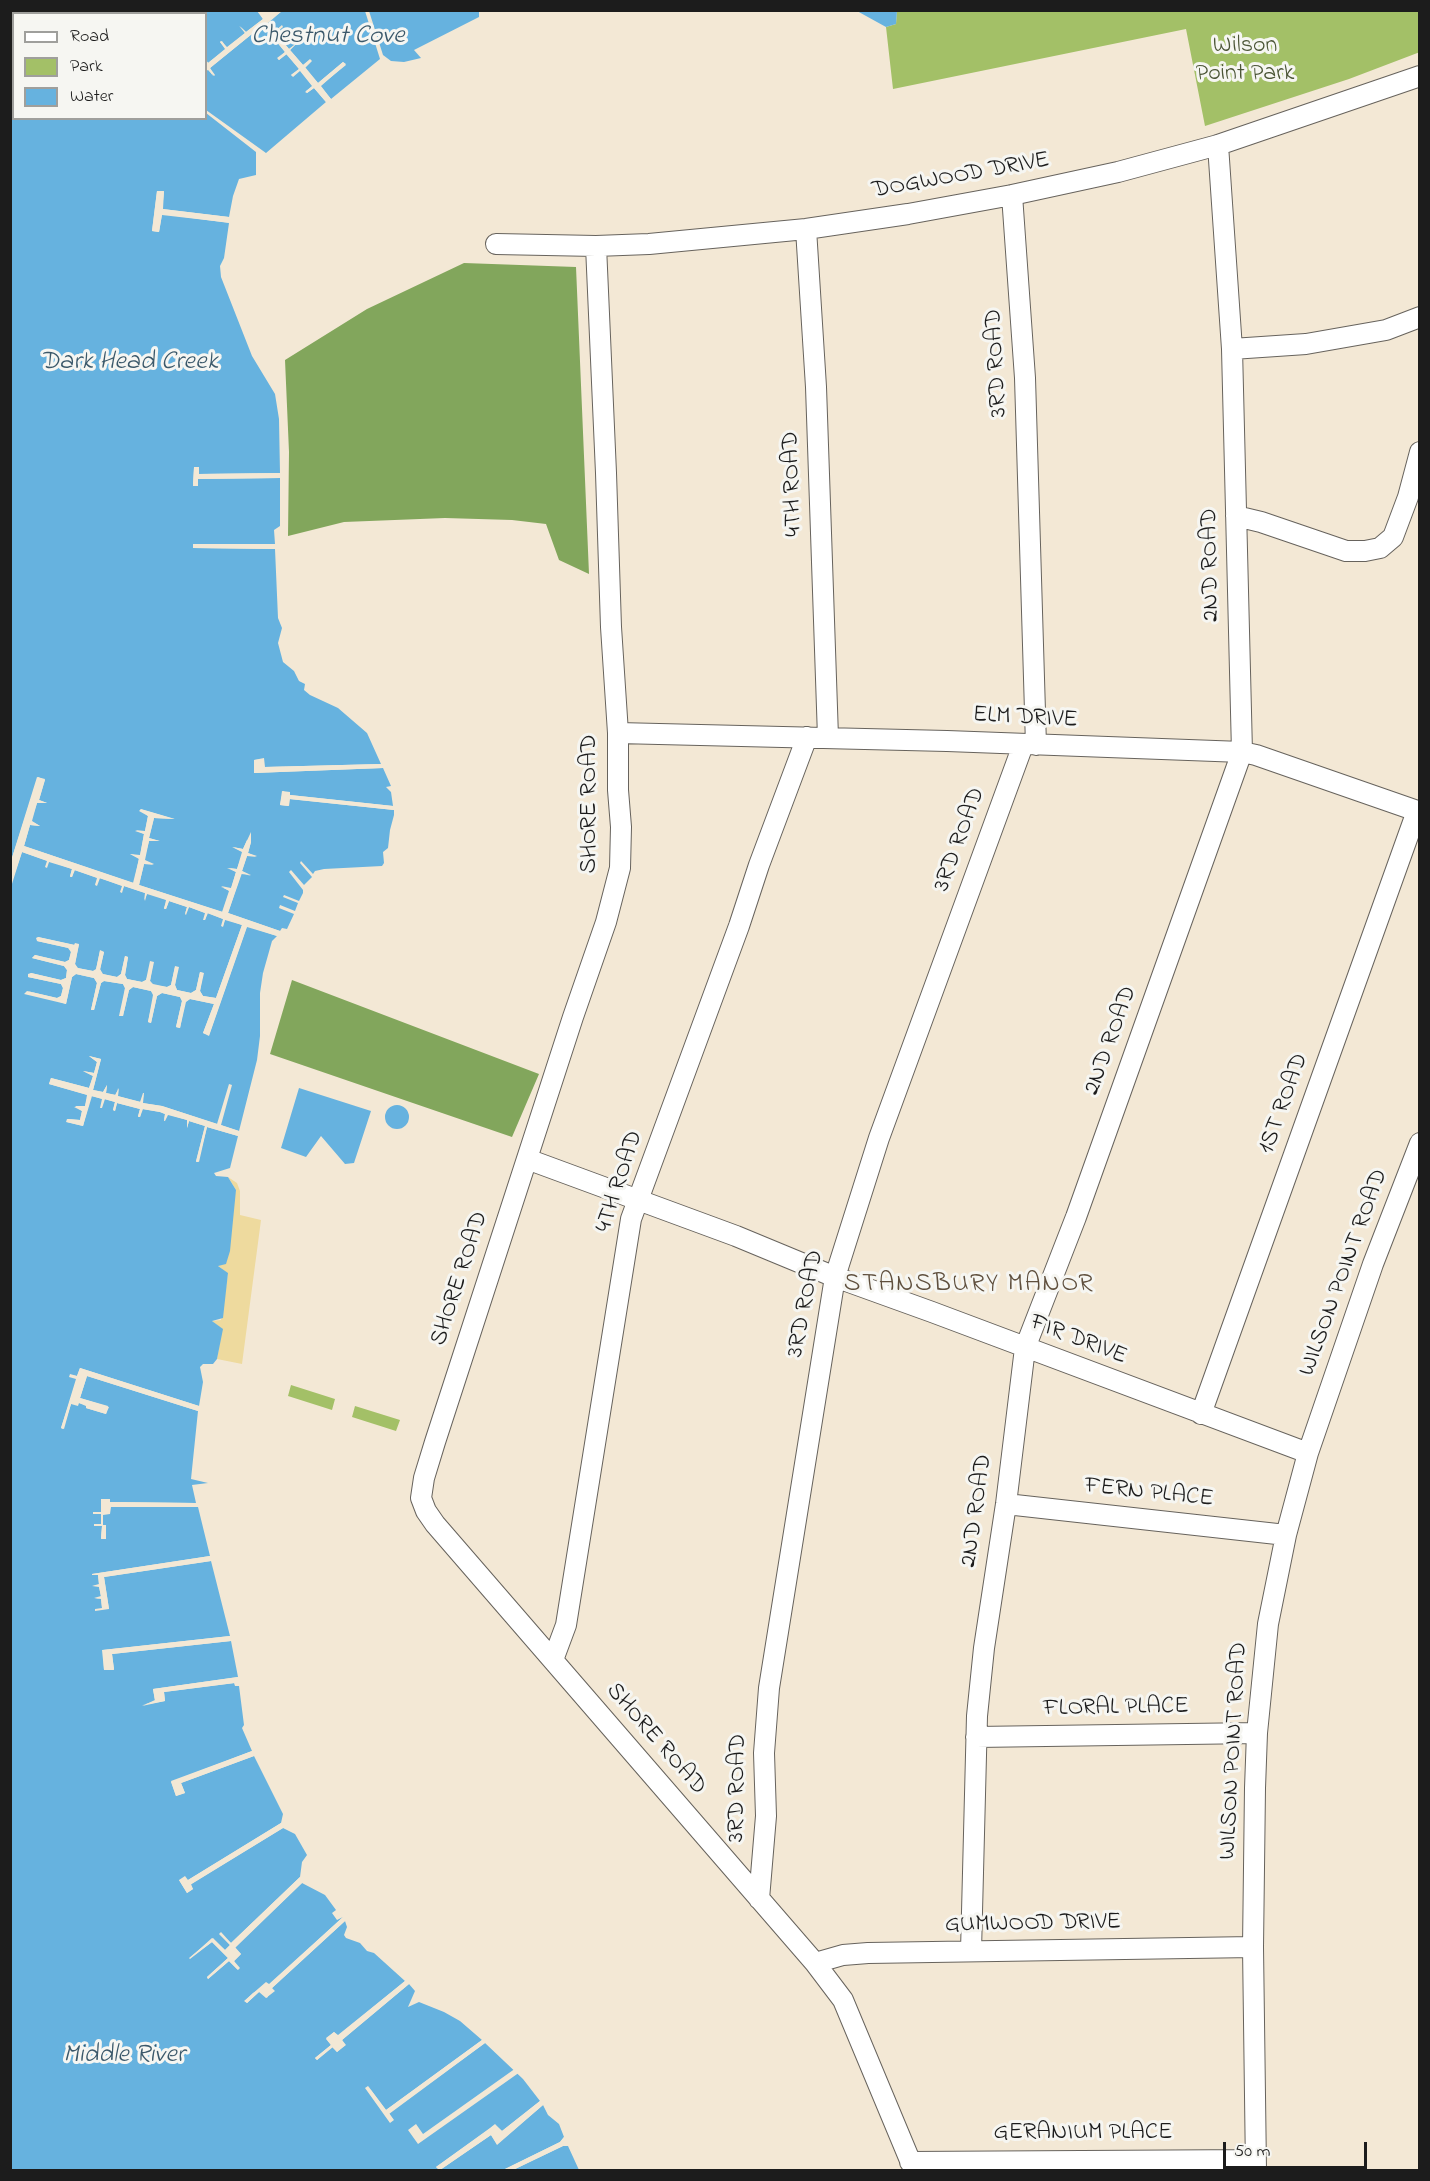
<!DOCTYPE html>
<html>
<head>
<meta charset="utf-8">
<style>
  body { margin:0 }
  #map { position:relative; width:1430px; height:2181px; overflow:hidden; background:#f3e8d5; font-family:"Indie Flower",sans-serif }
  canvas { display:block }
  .frame { position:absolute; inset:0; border:12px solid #1c1c1c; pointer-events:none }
  .legend { position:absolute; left:12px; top:12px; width:195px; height:108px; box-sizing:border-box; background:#f6f6f2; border:2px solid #9f9f9c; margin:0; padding:8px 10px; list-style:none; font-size:18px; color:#1c1c1c }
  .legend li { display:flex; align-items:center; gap:12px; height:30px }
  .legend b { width:30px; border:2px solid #9f9f9c }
  .scale { position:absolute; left:1223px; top:2142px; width:144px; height:27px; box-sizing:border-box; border:3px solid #1c1c1c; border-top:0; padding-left:8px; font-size:18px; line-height:21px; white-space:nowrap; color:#1c1c1c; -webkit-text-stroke:4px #f6f6f2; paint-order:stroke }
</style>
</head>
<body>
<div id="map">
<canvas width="1430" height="2181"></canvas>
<div class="frame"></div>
<ul class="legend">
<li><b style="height:8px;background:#fff"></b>Road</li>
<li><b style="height:16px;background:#a3c067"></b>Park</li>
<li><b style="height:16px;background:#66b2df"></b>Water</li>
</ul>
<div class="scale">50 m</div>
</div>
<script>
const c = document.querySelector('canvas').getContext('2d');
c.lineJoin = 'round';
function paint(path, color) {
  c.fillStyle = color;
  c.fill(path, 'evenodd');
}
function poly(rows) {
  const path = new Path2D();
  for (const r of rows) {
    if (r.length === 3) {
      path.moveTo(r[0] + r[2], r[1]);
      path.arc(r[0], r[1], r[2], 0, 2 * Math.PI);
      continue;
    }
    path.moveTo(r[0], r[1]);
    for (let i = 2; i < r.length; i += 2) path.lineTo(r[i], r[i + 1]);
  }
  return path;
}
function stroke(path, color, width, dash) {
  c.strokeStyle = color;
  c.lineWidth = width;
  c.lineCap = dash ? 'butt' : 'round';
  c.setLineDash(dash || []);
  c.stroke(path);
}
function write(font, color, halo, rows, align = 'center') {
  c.font = font + ' "Indie Flower",sans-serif';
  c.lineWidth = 6;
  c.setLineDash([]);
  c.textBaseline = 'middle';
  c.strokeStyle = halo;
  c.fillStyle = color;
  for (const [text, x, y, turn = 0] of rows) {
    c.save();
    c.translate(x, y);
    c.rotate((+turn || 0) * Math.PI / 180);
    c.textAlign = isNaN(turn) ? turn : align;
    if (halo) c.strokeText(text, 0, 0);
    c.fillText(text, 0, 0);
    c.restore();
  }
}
const green = poly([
  [897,10,1419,10,1420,52,1349,79,1205,126,1186,29,893,89,886,27,896,24],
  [291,1385,335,1399,332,1410,288,1396],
  [355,1406,400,1420,396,1431,352,1417]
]);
const forest = poly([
  [464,263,576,267,589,574,559,560,546,524,512,520,445,518,344,522,288,536,289,452,285,360,367,309],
  [292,980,539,1074,512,1137,270,1054]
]);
const sand = poly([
  [228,1177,237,1183,240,1191,240,1215,261,1220,242,1364,217,1359,222,1329,212,1321,221,1320,228,1274,217,1265,236,1190]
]);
const water = poly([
  [11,11,258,11,263,19,246,32,240,26,245,33,227,48,222,41,220,42,226,49,208,63,206,60,206,14,14,14,14,118,206,118,206,113,256,152,256,175,239,179,233,196,229,217,162,209,164,192,157,191,152,231,159,232,162,214,229,223,224,258,220,266,221,277,252,356,275,394,279,419,280,473,198,474,194,468,193,485,198,479,280,478,280,526,274,530,275,544,193,544,193,548,275,549,278,618,282,628,278,643,283,662,294,671,299,681,305,684,304,690,310,695,338,708,367,733,381,764,264,767,264,759,254,760,254,773,383,768,391,786,386,787,391,792,393,806,290,795,283,791,280,805,288,806,289,799,394,810,394,815,390,830,388,848,383,852,384,863,382,866,324,869,315,871,313,874,301,861,300,863,312,877,304,885,291,870,289,872,303,890,303,893,299,901,284,895,283,897,298,903,295,911,280,905,279,908,294,914,287,929,282,928,280,931,228,913,242,873,251,876,242,871,247,856,257,857,248,853,251,842,247,840,243,849,233,847,243,852,237,869,229,868,236,872,231,889,221,887,230,891,223,912,139,885,144,864,154,865,144,860,149,841,159,841,149,838,154,818,174,819,140,809,148,816,145,831,135,830,144,834,140,856,130,854,139,858,134,883,24,846,30,825,40,826,31,821,37,803,47,803,39,800,45,780,38,777,11,861],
  [282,11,365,11,380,59,331,99,320,86,346,65,343,62,318,83,305,67,311,61,310,60,303,65,290,50,297,43,289,49,276,33,282,26,275,31,267,22],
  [369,11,479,11,479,17,414,50,421,58,404,62,391,61,383,55],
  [853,11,897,11,896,24,886,27,857,11],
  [263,25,270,34,262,41,272,36,285,52,278,59,279,60,286,54,299,69,291,75,293,76,300,70,313,86,306,91,307,93,314,88,326,102,266,153,206,110,206,71,208,69,213,76,210,68],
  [22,852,48,861,46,867,49,861,72,869,70,876,72,877,74,870,98,878,95,885,99,878,123,886,121,893,124,886,145,893,145,901,147,893,167,900,164,908,166,909,169,901,187,907,185,914,189,907,205,913,205,920,207,913,223,919,223,926,225,919,242,925,216,998,203,996,200,991,203,973,200,972,196,990,191,993,177,990,175,985,178,967,175,967,171,985,167,987,153,985,150,981,153,963,146,980,142,982,127,979,125,975,128,957,125,956,121,974,117,977,102,974,100,970,104,952,100,951,96,969,93,971,77,968,75,964,79,944,75,945,38,937,37,941,69,948,71,952,69,960,65,962,35,955,32,958,64,966,67,970,66,978,61,980,31,973,28,977,61,984,63,988,61,996,57,998,27,991,66,1004,72,977,76,974,94,978,97,983,91,1010,94,1010,101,983,104,981,123,984,125,988,123,1016,129,990,133,987,151,991,154,995,148,1022,151,1023,157,996,162,993,180,997,182,1001,176,1027,180,1028,185,1002,190,999,214,1004,203,1033,209,1035,247,926,277,936,272,941,263,973,260,993,260,1036,257,1060,239,1131,162,1106,142,1103,144,1093,141,1102,117,1096,118,1088,116,1095,106,1093,107,1085,103,1092,93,1090,101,1059,89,1056,97,1062,94,1073,83,1071,93,1076,89,1088,51,1078,49,1084,88,1095,85,1106,75,1106,82,1111,80,1120,68,1119,67,1122,83,1126,91,1096,103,1099,101,1108,104,1099,115,1102,113,1110,115,1111,117,1103,140,1109,138,1116,140,1117,142,1109,160,1112,165,1114,164,1121,167,1114,187,1120,187,1128,189,1121,205,1126,196,1161,199,1162,207,1127,238,1136,230,1168,214,1173,216,1176,228,1177,236,1190,230,1251,226,1264,218,1266,228,1273,223,1318,212,1321,223,1329,217,1359,213,1364,203,1364,200,1367,203,1382,199,1406,80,1368,77,1376,71,1375,77,1379,61,1428,64,1429,71,1404,79,1403,86,1406,86,1408,106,1414,108,1406,80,1398,87,1376,198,1411,191,1479,208,1483,192,1485,196,1503,110,1502,101,1499,101,1512,93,1512,93,1514,101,1514,101,1524,94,1526,102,1526,101,1538,105,1539,106,1526,103,1525,103,1514,110,1514,110,1507,198,1507,210,1556,92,1574,93,1575,98,1574,99,1585,93,1586,99,1586,101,1597,95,1599,101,1598,102,1608,109,1609,104,1577,211,1561,230,1636,103,1650,104,1670,114,1669,112,1654,231,1641,238,1677,153,1689,155,1701,143,1705,165,1701,164,1692,235,1683,235,1686,239,1686,244,1725,242,1728,252,1751,171,1782,176,1796,185,1793,181,1783,254,1756,283,1814,281,1823,188,1880,179,1880,187,1893,193,1889,190,1885,283,1828,295,1834,307,1855,302,1862,300,1877,231,1943,220,1934,230,1945,225,1950,212,1938,190,1958,212,1942,228,1958,207,1977,208,1979,229,1961,238,1970,234,1961,241,1954,235,1948,302,1883,325,1895,336,1910,332,1913,337,1920,343,1917,269,1985,253,1993,245,2001,247,2003,260,1991,267,1998,272,1988,345,1921,347,1927,344,1935,346,1938,360,1943,367,1951,374,1953,405,1981,338,2036,334,2032,326,2038,331,2045,315,2058,317,2060,333,2047,337,2052,345,2045,342,2040,409,1984,415,1991,408,2007,419,2002,444,2012,460,2021,482,2040,386,2110,368,2086,390,2122,393,2120,389,2114,485,2043,523,2079,540,2101,502,2131,495,2125,436,2167,439,2170,11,2170,10,887],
  [299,1088,371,1111,354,1163,345,1164,321,1136,306,1157,281,1148],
  [397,1117,12],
  [543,2105,548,2115,559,2124,564,2137,560,2142,503,2170,440,2170,491,2135,497,2144],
  [563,2146,568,2146,579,2170,513,2170]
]);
const pier = poly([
  [282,11,268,23,275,31,282,25,283,27,276,33,289,49,297,43,290,50,303,65,310,59,312,61,305,68,318,83,343,62,346,64,321,86,331,99,329,100,325,96,329,101,326,102,314,88,307,93,305,92,312,86,300,71,293,77,291,75,299,69,287,54,279,60,277,58,285,52,272,36,263,43,262,41,270,34,263,25,210,68,215,75,214,76,208,70,206,71,206,60,208,63,225,49,220,42,221,41,227,47,245,33,239,26,246,32,263,19,257,11,260,11,265,17,274,11],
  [157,191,164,191,163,209,229,217,229,222,232,223,162,215,159,232,152,231],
  [194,467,199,467,199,474,280,473,280,478,198,479,198,486,193,486],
  [193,544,275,544,275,549,193,548],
  [264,758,265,767,381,764,383,768,254,773,254,760],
  [37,777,45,779,39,800,47,803,37,803,32,821,40,826,30,825,24,846,133,883,139,859,130,854,140,855,144,834,135,831,145,831,148,816,139,811,141,809,175,819,154,818,149,838,160,841,149,841,145,860,154,864,144,864,139,885,222,912,229,891,221,886,231,888,236,872,227,868,237,869,242,852,232,847,243,849,251,832,251,842,248,853,257,856,247,856,242,871,251,875,241,874,228,913,280,931,277,936,247,927,209,1036,203,1033,214,1004,190,999,186,1002,180,1028,176,1027,182,1001,180,997,162,993,157,996,151,1023,148,1022,153,995,151,991,133,987,129,990,123,1016,119,1016,125,988,123,984,104,981,101,983,94,1010,91,1010,97,983,94,978,76,974,72,977,66,1004,24,994,27,991,57,998,61,996,63,988,61,984,28,977,28,974,31,973,61,980,66,978,67,970,64,966,32,958,35,955,65,962,69,960,71,952,68,948,37,941,36,938,38,937,74,945,75,943,79,944,75,964,78,968,93,971,96,970,100,950,104,952,100,969,103,974,117,977,121,974,125,956,128,957,125,975,127,979,142,982,146,980,150,961,154,962,150,981,153,984,167,987,171,985,175,966,179,967,175,985,177,990,191,993,196,990,200,972,204,973,200,991,203,996,216,998,242,925,225,920,223,927,221,926,223,919,208,913,205,920,203,920,205,913,189,907,186,915,185,914,187,907,169,901,166,909,164,909,166,900,147,894,144,901,145,893,124,886,122,893,120,892,122,886,100,878,97,886,95,885,97,878,75,870,72,877,70,877,72,869,49,862,47,868,45,867,47,861,22,852,11,887,10,877,19,851,22,849,74,867,147,890,136,885,142,861,136,884,133,886,21,848,27,824,41,781,39,781,13,862,10,864],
  [72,948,75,948,72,964,76,971,93,974,98,972,101,976,117,980,123,977,126,982,142,985,147,982,151,987,167,990,173,987,176,993,190,996,184,999,181,994,162,990,156,993,152,988,133,984,128,986,124,981,105,978,99,980,96,975,76,971,69,976,64,1001,60,1000,64,997,66,988,63,982,69,979,70,969,67,965,72,961,74,952],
  [282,791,290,792,290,795,393,806,394,810,290,799,289,806,280,805],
  [89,1056,101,1059,93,1090,103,1092,107,1085,106,1093,115,1095,119,1088,118,1096,140,1102,143,1093,144,1093,143,1103,162,1106,217,1124,229,1084,232,1085,221,1125,239,1131,238,1136,207,1127,198,1162,196,1162,205,1126,189,1121,187,1128,187,1120,168,1115,165,1121,164,1121,165,1114,160,1112,143,1109,140,1117,138,1117,140,1109,117,1103,115,1111,113,1110,115,1102,105,1099,102,1108,100,1108,102,1099,92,1096,83,1126,66,1122,67,1119,80,1120,82,1111,74,1107,85,1106,87,1095,49,1084,51,1078,89,1088,93,1076,83,1071,94,1073,97,1062],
  [80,1368,199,1406,198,1411,87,1376,80,1398,109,1407,106,1414,86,1408,86,1405,79,1403,78,1406,71,1404,63,1429,61,1428,76,1379,69,1377,70,1374,77,1376],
  [101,1499,110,1499,110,1502,196,1503,198,1507,111,1507,110,1514,103,1515,103,1525,106,1525,106,1539,101,1539,102,1526,94,1526,94,1524,101,1524,101,1514,93,1514,93,1512,101,1512],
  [210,1556,211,1561,104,1577,109,1609,95,1611,95,1609,102,1608,101,1599,94,1598,101,1596,99,1587,92,1586,99,1584,98,1575,92,1575,92,1574],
  [230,1636,231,1641,112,1654,114,1670,104,1670,102,1650],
  [238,1677,238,1680,236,1680,239,1686,235,1686,234,1683,164,1692,165,1701,142,1706,155,1700,153,1689],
  [252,1751,254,1756,181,1783,185,1793,176,1796,171,1781],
  [281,1823,283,1828,191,1884,193,1889,187,1893,179,1880,185,1876,188,1880],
  [300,1877,302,1883,235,1947,241,1954,234,1961,240,1968,238,1970,229,1961,208,1979,207,1977,228,1958,212,1942,190,1959,189,1958,213,1938,225,1950,230,1945,219,1934,221,1932,231,1943],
  [343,1917,345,1921,272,1988,275,1991,266,1998,259,1992,247,2003,244,2001,266,1982,269,1984],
  [405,1981,409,1984,342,2040,346,2045,337,2052,332,2047,317,2060,315,2058,331,2045,326,2039,334,2032,338,2035],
  [482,2040,485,2043,389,2113,394,2120,390,2123,365,2088,368,2086,386,2110],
  [516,2068,520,2072,418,2144,408,2130,416,2124,423,2134],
  [540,2101,543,2105,497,2145,491,2135,440,2170,436,2167,490,2128,495,2124,502,2131],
  [564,2137,566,2140,563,2143,567,2143,568,2146,563,2146,513,2170,503,2170,560,2142]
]);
const street = poly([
  [1012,195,1025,378,1036,745],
  [806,229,816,387,828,737],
  [496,244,596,246,649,244,806,229,908,214,1012,195,1118,172,1218,145,1420,76],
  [596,246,606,473,611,627,618,733,618,790,621,827,620,868,606,922,573,1017,435,1442,424,1478,421,1498,426,1511,435,1524,815,1963,843,2000,914,2170],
  [1232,349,1306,344,1386,330,1420,317],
  [1236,516,1261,522,1346,551,1365,551,1380,548,1393,537,1408,497,1420,452],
  [618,733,947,741,1242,752,1256,755,1420,812],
  [527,1159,736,1236,835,1277,932,1312,1308,1453],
  [1201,1414,1417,811],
  [1006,1504,1286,1535],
  [553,1660,566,1625,631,1219,739,926,759,865,807,737],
  [976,1737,1257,1733],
  [759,1899,766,1816,764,1753,769,1688,835,1277,879,1138,1023,745],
  [971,1951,977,1716,984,1648,1006,1504,1025,1348,1076,1217,1242,752,1232,349,1218,145],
  [815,1963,843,1955,868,1953,1253,1947],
  [910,2162,1255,2160],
  [1256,2170,1253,1947,1255,1788,1257,1733,1268,1624,1286,1535,1308,1453,1373,1264,1420,1143]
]);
const parkNames = [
  ["Wilson",1245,47],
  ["Point Park",1245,75]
];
const streetNames = [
  ["DOGWOOD DRIVE",961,177,-10],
  ["3RD ROAD",998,363,-93],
  ["4TH ROAD",794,484,-92],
  ["2ND ROAD",1212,565,-91],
  ["ELM DRIVE",1025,719,3],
  ["SHORE ROAD",591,804,-90],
  ["3RD ROAD",961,840,-70],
  ["2ND ROAD",1112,1041,-70],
  ["1ST ROAD",1285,1104,-70],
  ["4TH ROAD",621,1182,-72],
  ["WILSON POINT ROAD",1345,1273,-70],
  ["SHORE ROAD",461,1279,-72],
  ["3RD ROAD",807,1304,-79],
  ["FIR DRIVE",1078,1341,21],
  ["FERN PLACE",1149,1494,6],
  ["2ND ROAD",978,1511,-82],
  ["FLORAL PLACE",1116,1709,-1],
  ["SHORE ROAD",655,1740,49],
  ["WILSON POINT ROAD",1235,1751,-87],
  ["3RD ROAD",739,1788,-89],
  ["GUMWOOD DRIVE",1033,1925,-1],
  ["GERANIUM PLACE",1083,2134]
];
const waterNames = [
  ["Chestnut Cove",328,38],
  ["Dark Head Creek",129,364],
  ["Middle River",124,2057]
];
const neighbourhoodNames = [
  ["STANSBURY MANOR",969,1286]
];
paint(green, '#a3c067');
paint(forest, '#82a65c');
paint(sand, '#eeda9e');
paint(water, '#66b2df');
paint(pier, '#f3e8d5');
stroke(street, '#67635d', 22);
stroke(street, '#fff', 20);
write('24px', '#4b5536', '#f6f6f2', parkNames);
write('24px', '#1c1c1c', '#f6f6f2', streetNames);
write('italic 26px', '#3a586a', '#f6f6f2', waterNames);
c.letterSpacing = '1.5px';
write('26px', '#5f4f3d', '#f6f6f2', neighbourhoodNames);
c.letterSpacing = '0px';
</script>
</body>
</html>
